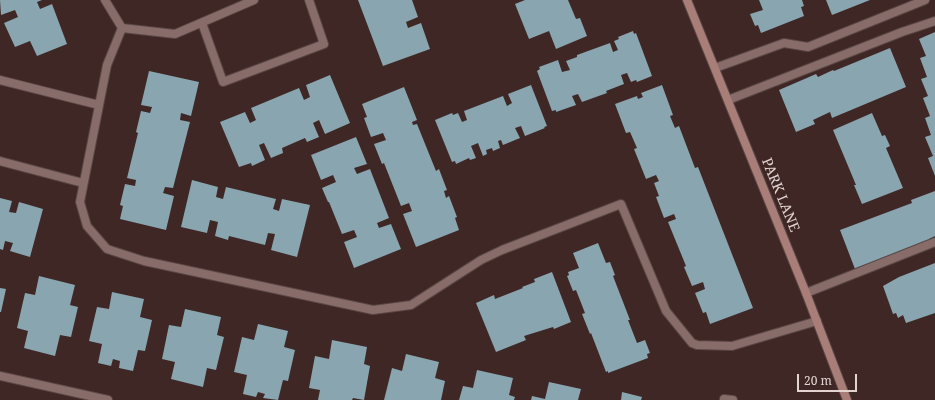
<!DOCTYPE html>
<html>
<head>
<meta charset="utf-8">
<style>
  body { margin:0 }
  #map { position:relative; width:935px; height:400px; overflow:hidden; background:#3e2725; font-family:"Noto Serif",serif }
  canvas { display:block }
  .scale { position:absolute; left:797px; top:374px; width:60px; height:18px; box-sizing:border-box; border:2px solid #e3d4d2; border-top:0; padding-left:5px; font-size:12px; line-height:14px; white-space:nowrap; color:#e3d4d2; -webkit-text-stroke:3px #3e2725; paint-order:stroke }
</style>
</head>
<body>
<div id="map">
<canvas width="935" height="400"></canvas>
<div class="scale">20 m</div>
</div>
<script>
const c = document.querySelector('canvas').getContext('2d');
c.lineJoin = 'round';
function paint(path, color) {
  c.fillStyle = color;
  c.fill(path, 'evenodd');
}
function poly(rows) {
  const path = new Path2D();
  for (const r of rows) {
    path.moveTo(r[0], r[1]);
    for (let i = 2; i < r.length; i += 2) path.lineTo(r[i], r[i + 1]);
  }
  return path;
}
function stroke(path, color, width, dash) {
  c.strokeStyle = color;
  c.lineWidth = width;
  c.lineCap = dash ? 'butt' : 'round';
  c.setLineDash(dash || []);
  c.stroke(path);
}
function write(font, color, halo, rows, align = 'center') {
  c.font = font + ' "Noto Serif",serif';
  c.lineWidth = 4;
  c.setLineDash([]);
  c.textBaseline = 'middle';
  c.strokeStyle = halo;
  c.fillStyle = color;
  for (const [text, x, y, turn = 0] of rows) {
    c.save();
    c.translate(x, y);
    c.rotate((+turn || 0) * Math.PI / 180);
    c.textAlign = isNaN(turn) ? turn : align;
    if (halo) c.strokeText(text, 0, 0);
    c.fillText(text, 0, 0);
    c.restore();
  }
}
const building = poly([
  [0,0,42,0,37,2,40,9,52,4,67,44,37,56,30,41,15,47,4,23,18,17,15,10,1,15],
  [358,0,412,0,418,17,406,22,408,28,421,23,430,49,383,66],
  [525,0,568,0,576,19,580,18,587,36,556,49,549,31,529,39,515,4],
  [759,0,802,0,804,6,801,7,804,16,761,33,758,25,755,26,750,14,763,10],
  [826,0,870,0,832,15],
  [633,31,634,34,636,33,652,76,637,82,636,80,631,82,627,73,621,75,624,84,606,91,607,93,582,102,578,94,572,96,576,105,556,112,556,110,552,111,537,71,540,69,539,67,558,60,562,72,570,70,566,61,577,57,577,55,610,43,613,52,618,50,614,41,619,39,618,37],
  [935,32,935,176,928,158,933,156,925,137,931,135,925,118,930,116,923,98,928,96,921,79,927,77,920,58,926,56,919,39],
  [890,48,906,87,832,118,830,112,813,120,815,124,796,132,779,90,816,74,818,77,833,70,834,71],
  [149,71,199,82,191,116,181,113,180,120,190,122,173,188,165,187,163,193,174,196,166,230,120,219,123,206,120,205,125,184,135,186,136,180,127,178,138,133,136,132,141,111,150,113,152,107,141,105],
  [330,75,350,123,325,134,319,120,313,123,319,137,307,142,305,138,282,148,283,153,271,158,264,143,259,145,265,160,252,166,251,163,239,167,220,122,245,112,250,123,256,120,251,108,299,88,304,100,310,97,306,85],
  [531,85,547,126,544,127,545,128,525,136,521,126,515,128,520,138,503,145,501,140,498,141,500,148,493,151,492,148,486,150,487,154,483,156,478,143,471,146,476,158,470,160,469,158,456,164,455,161,452,162,435,120,452,113,453,115,458,113,462,122,467,120,464,111,503,96,507,106,512,103,508,94],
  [662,85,673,115,670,116,675,128,679,126,695,168,698,167,753,308,710,324,706,312,703,313,695,293,705,289,703,282,692,286,684,267,686,266,668,222,676,219,674,214,664,218,656,197,659,196,654,183,659,181,656,175,646,179,634,149,637,148,630,132,626,133,615,104,637,96,638,99,643,97,641,93],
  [404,87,417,120,412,122,413,125,417,124,436,171,439,169,447,190,444,191,446,198,449,196,457,217,455,218,459,230,416,247,403,214,412,211,409,203,401,206,384,163,382,164,374,144,386,140,383,133,371,137,364,118,367,117,362,104],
  [872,113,882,136,885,135,890,146,886,148,903,188,862,204,854,185,856,185,833,130],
  [356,137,367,164,354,168,357,174,370,169,389,218,377,223,379,228,391,224,401,249,354,268,344,242,357,237,354,230,342,234,329,202,328,202,322,188,336,182,333,175,321,180,311,155],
  [192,180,218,187,216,197,223,199,226,187,276,199,273,209,279,211,282,199,310,205,297,257,271,250,275,234,268,233,265,245,229,236,228,240,215,236,218,222,210,220,207,233,181,227],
  [935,191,935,236,929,239,930,241,855,269,840,230,912,203,911,200],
  [0,198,12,201,9,212,16,213,19,202,43,209,30,257,10,251,13,243,5,241,3,250,0,249],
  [598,243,606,263,610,262,615,275,613,276,630,320,628,320,637,343,645,340,650,353,647,354,648,358,608,373,608,371,606,372,591,333,590,334,582,314,585,313,576,290,573,291,567,276,569,275,568,272,579,268,573,253],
  [935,263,935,313,906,323,903,315,898,318,896,313,893,314,883,286,899,277],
  [552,272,571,322,554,329,553,327,524,336,526,340,496,352,476,303,494,295,495,299,523,288,522,287,535,282,534,279],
  [39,276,75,285,70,305,78,307,71,337,60,335,55,356,24,348,28,331,17,328,25,293,35,295],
  [0,288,6,289,1,312,0,312],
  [112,292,144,299,140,317,152,320,145,351,138,350,133,371,119,368,120,361,113,359,111,366,98,363,102,344,89,341,97,307,109,309],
  [185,309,221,317,217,335,224,337,216,370,207,368,203,387,171,379,175,362,162,359,169,325,181,327],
  [258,324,288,331,284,347,295,350,288,381,283,380,278,400,263,398,265,394,258,392,256,397,243,394,247,375,234,372,242,337,254,340],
  [332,340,367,347,364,364,370,366,364,400,353,398,352,400,318,400,320,390,309,388,315,356,329,359],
  [406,354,439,362,435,378,445,381,441,400,384,400,392,368,402,371],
  [477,370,513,378,509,395,515,397,514,400,459,400,463,386,473,388],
  [549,382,581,389,578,400,531,400,532,396,545,399],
  [622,392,642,397,641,400,621,400]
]);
const service = poly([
  [105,0,122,28],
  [254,0,175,34,122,28,107,65,80,202,87,226,107,249,144,261,373,310,411,305,481,260,502,250,621,204,666,311,692,343,697,345,732,346,817,321],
  [202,23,223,82,324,44,309,0],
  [715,68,784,43,808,47,925,0],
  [0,80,99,105],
  [728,100,902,32,935,21],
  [0,161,83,183],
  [806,293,935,242],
  [0,376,108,400]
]);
const minor = poly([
  [724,399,733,400]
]);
const secondary = poly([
  [687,0,806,293,847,400]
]);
const streetNames = [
  ["PARK LANE",780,195,68]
];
paint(building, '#89a6b0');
stroke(service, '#594645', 10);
stroke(minor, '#594645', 10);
stroke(secondary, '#594645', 10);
stroke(service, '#876c69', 8);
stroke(minor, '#876c69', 8);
stroke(secondary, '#a97d78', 8);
write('14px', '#e3d4d2', '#3e2725', streetNames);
</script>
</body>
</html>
